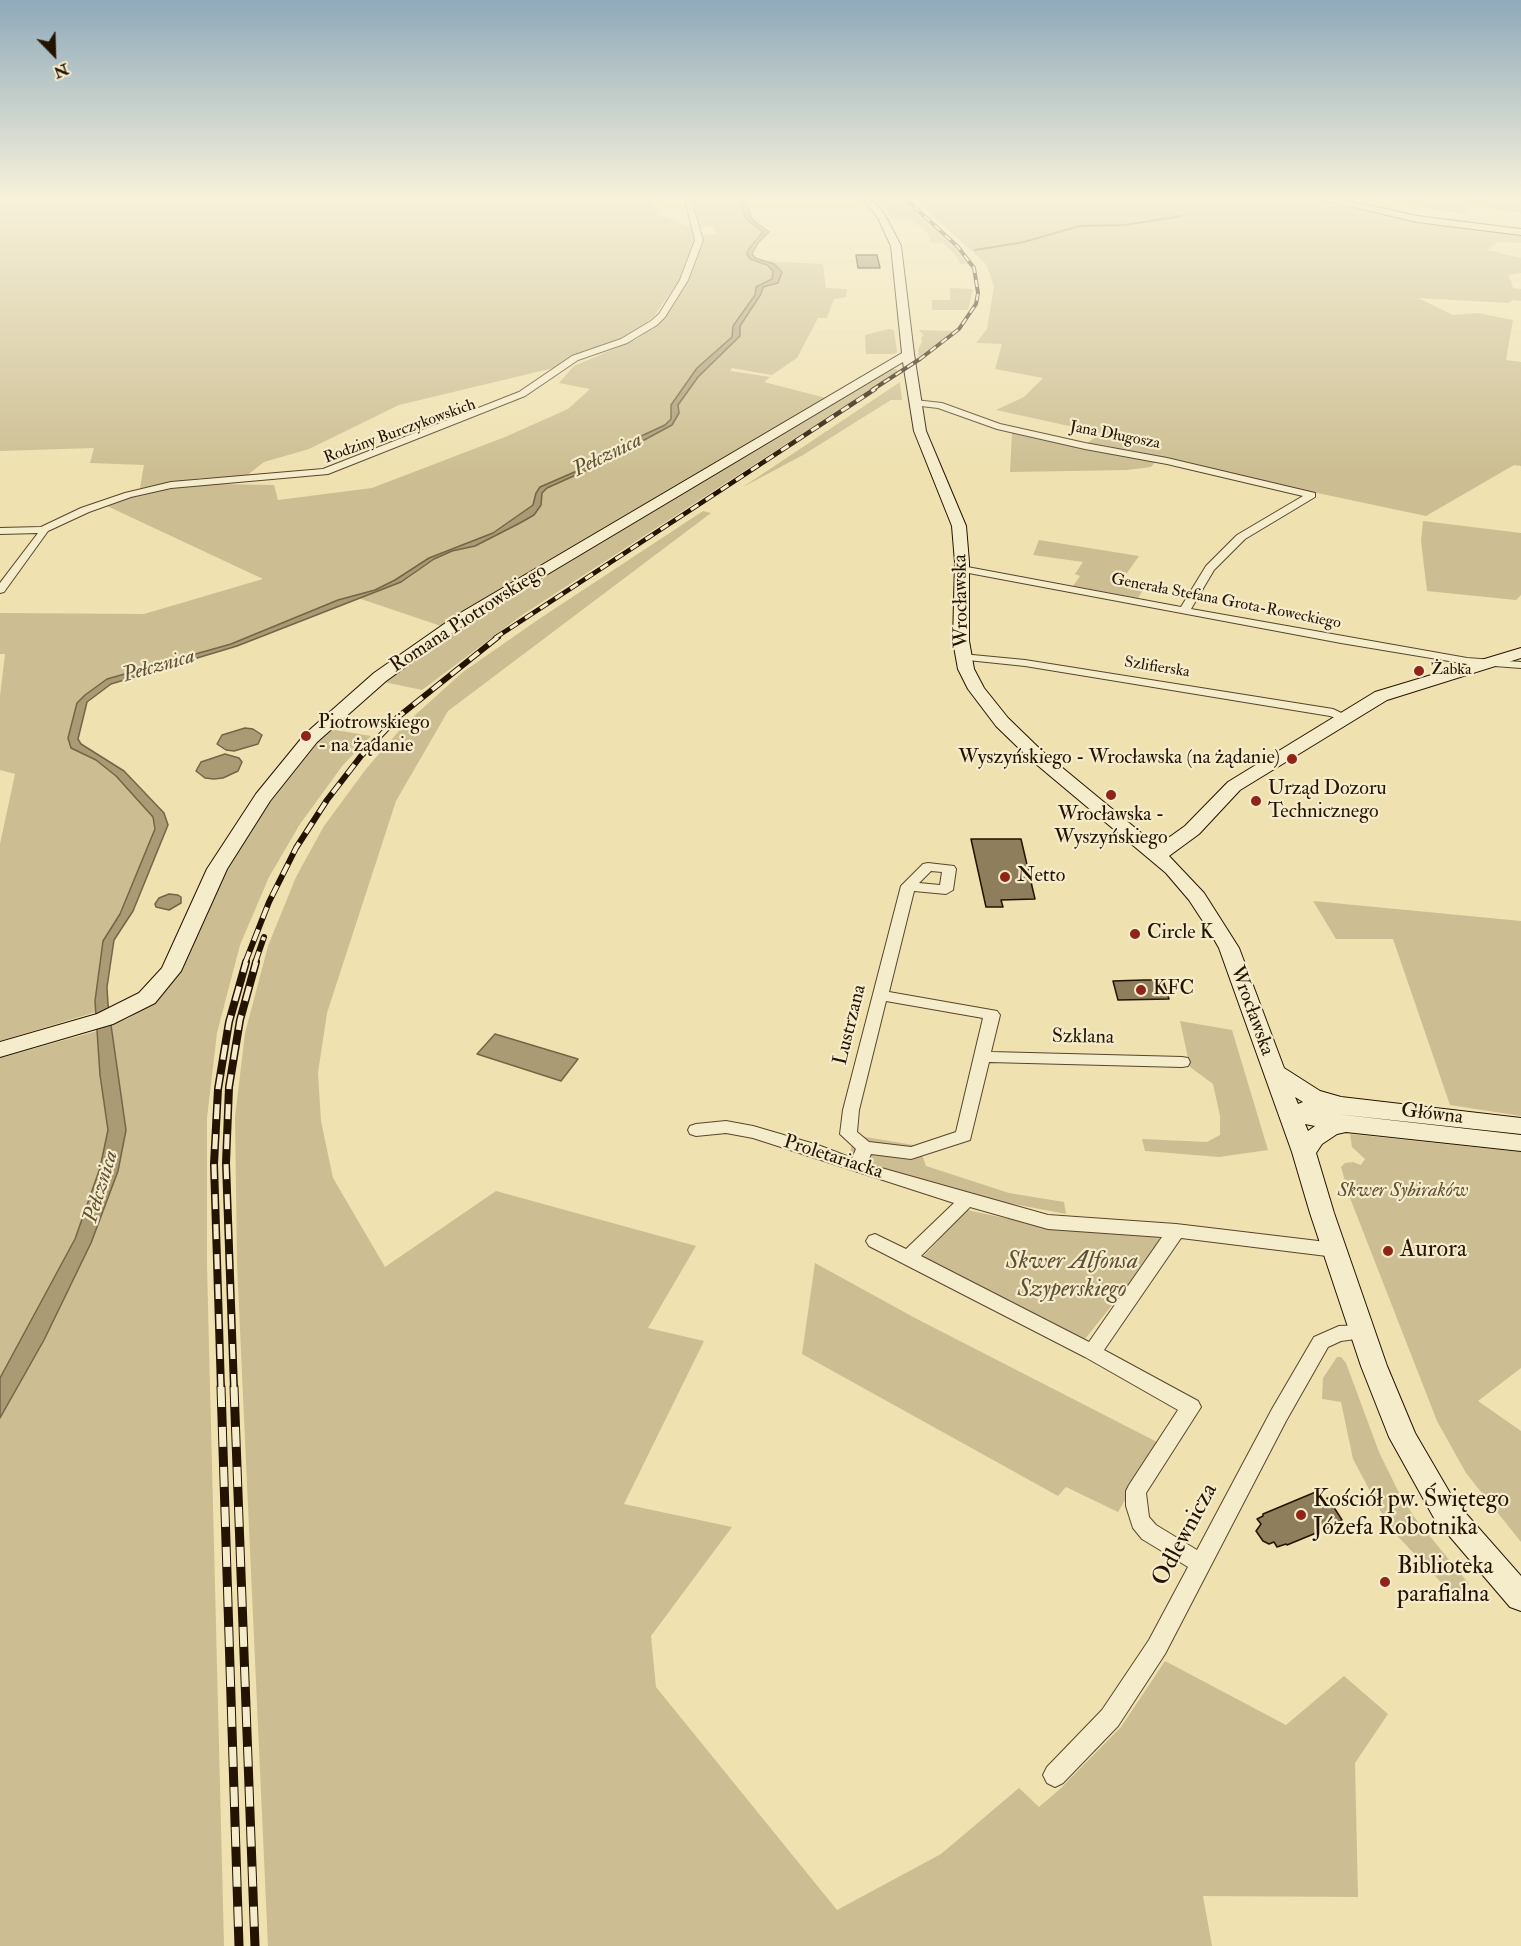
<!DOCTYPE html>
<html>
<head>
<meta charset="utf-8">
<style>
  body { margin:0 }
  #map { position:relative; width:1521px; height:1946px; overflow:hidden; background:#efe1b0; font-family:"IM FELL Double Pica",serif }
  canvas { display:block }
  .north { position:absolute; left:24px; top:24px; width:60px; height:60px; -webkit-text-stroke:4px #f5eccc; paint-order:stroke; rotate:157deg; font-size:16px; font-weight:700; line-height:24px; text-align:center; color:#241300 }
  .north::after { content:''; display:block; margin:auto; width:21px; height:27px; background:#241300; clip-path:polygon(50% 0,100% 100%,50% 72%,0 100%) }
</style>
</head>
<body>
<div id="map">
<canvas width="1521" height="1946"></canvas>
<div class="north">N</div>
</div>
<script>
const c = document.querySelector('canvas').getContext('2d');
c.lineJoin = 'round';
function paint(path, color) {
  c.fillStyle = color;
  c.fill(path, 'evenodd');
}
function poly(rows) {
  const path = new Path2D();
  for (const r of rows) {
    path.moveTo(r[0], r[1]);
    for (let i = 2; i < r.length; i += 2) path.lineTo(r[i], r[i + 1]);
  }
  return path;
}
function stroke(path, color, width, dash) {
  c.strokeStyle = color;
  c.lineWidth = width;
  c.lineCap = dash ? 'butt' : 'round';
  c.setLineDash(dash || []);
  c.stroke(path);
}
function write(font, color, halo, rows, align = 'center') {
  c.font = font + ' "IM FELL Double Pica",serif';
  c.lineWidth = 4.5;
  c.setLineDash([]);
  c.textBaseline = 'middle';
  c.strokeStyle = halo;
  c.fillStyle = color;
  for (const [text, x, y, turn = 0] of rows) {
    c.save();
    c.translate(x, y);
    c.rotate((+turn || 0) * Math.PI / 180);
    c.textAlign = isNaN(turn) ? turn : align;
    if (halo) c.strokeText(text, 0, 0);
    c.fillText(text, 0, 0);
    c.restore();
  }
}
const green = poly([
  [0,200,659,200,650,201,653,207,657,207,660,215,693,228,695,241,679,280,655,315,632,337,562,366,399,405,309,449,264,462,245,477,202,478,140,488,144,465,90,463,94,448,0,451],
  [690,200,739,200,746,219,763,232,747,254,773,271,772,279,762,284,733,326,732,337,697,368,671,419,665,425,637,438,593,464,540,487,536,493,534,505,493,533,429,558,395,580,375,590,338,600,231,644,107,679,85,695,77,703,68,738,71,748,96,760,116,776,153,817,155,829,120,914,103,941,95,1001,96,1012,0,1041,0,844,15,774,0,770,0,696,5,654,0,654,0,613,144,614,263,579,107,506,131,496,170,488,217,484,274,485,278,500,372,488,505,437,568,409,590,389,559,383,574,366,639,338,666,315,688,281,703,235,716,234,713,226,701,227],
  [876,200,903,200,950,243,968,264,960,264,956,255,942,243,930,242,928,234,913,220,891,216],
  [915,200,1317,200,1393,218,1521,234,1521,243,1498,242,1488,250,1521,258,1521,273,1509,275,1513,288,1521,289,1521,301,1513,300,1508,303,1418,298,1453,315,1478,313,1513,320,1506,360,1521,362,1521,466,1514,465,1426,516,1086,444,1101,433,996,410,1024,397,1043,378,995,369,1002,344,976,343,987,329,994,286,986,264],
  [1397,200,1521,200,1521,213,1468,205,1466,214,1422,208],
  [765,261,823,264,826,288,847,289,846,297,834,299,827,318,818,318,797,358,772,375,732,368,730,371,770,377,764,382,826,398,441,626,358,598,401,582,434,559,452,551,475,546,541,505,542,493,547,488,598,465,672,425,678,405,698,377,740,336,740,326,763,287,778,283,782,272,774,264],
  [950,288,973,289,968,310,932,310,932,300,950,300],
  [889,329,894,330,897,352,894,354,866,354,865,335],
  [919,330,953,331,919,357,918,350,922,342,921,337,924,336],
  [887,369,897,369,897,372,522,615,422,690,384,682,469,620],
  [900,382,902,400,891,400,803,455,743,487],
  [1012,432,1156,461,1151,467,1127,470,1010,472],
  [703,511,711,513,448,711,396,801,327,1013,318,1073,321,1121,333,1178,385,1267,496,1191,696,1246,648,1328,704,1341,624,1504,732,1527,651,1636,656,1687,837,1910,941,1854,1019,1788,1039,1807,1061,1788,1121,1727,1165,1661,1286,1725,1344,1676,1388,1714,1355,1763,1358,1897,1203,1896,1212,1946,268,1946,237,1264,235,1117,245,1033,268,946,296,877,324,826,366,769,405,724,463,672,539,619],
  [1423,521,1521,533,1521,595,1516,600,1427,591,1421,541],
  [1039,540,1139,556,1124,577,1148,582,1138,598,1073,586,1080,576,1075,574,1083,562,1033,555],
  [329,729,371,736,343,765,300,824,269,877,240,945,217,1033,207,1118,207,1266,224,1946,0,1946,0,1418,44,1340,91,1243,117,1075,111,1025,129,1018,155,1001,224,869,269,799,298,762],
  [1313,901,1521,921,1521,1116,1450,1105,1393,939,1336,939],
  [1180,1021,1232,1030,1268,1150,1219,1157,1145,1151,1142,1139,1207,1142,1220,1135,1220,1116,1213,1084,1190,1067],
  [97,1031,100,1075,108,1130,100,1168,75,1239,0,1378,0,1058],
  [1350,1134,1521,1152,1521,1368,1478,1401,1521,1431,1521,1542,1466,1473,1437,1421,1350,1198,1341,1167,1345,1163,1353,1162,1361,1165,1365,1159,1352,1147],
  [854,1135,919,1146,926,1166,1009,1193,1064,1202,1066,1214,1003,1202,858,1161,849,1158],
  [967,1210,1047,1227,1149,1233,1159,1237,1160,1245,1085,1339,923,1257],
  [815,1263,915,1318,1159,1443,1118,1512,1066,1487,1058,1496,802,1354],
  [1337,1357,1341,1357,1346,1363,1379,1452,1399,1493,1415,1518,1469,1584,1453,1595,1389,1527,1353,1459,1341,1402,1322,1399,1323,1378]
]);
const water = poly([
  [739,200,745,200,752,219,769,232,758,243,752,254,755,258,774,264,782,272,778,283,763,287,761,294,740,326,740,336,698,377,678,405,679,413,672,425,598,465,547,488,542,493,541,505,534,515,520,523,475,546,452,551,434,559,401,582,237,646,111,684,87,702,78,739,81,744,124,771,164,813,168,825,133,911,114,940,107,987,108,1004,126,1130,118,1171,91,1243,44,1340,0,1418,0,1378,75,1239,100,1168,108,1130,100,1075,95,1001,103,941,120,914,155,829,153,817,116,776,96,760,71,748,68,738,77,703,85,695,107,679,231,644,338,600,375,590,395,580,429,558,493,533,533,505,536,493,540,487,593,464,637,438,665,425,671,419,671,405,697,368,732,337,733,326,755,295,756,287,772,279,773,271,767,265,750,259,747,254,748,250,763,232,746,219,739,200],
  [245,728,253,729,262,735,258,744,234,751,226,750,217,744,222,735,245,728],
  [225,754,239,758,242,762,238,771,223,778,214,779,205,778,196,771,201,762,225,754],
  [169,894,178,895,181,897,181,903,169,910,156,907,155,904,159,898,169,894],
  [495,1034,578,1059,561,1081,477,1054,495,1034]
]);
const stream = poly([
  [975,250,1024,242,1079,226,1125,225,1181,216]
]);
const building = poly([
  [856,255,877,255,880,268,858,268,856,255],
  [971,839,1021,839,1035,899,1001,900,1003,907,986,907,971,839],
  [1144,980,1163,980,1169,999,1118,1000,1113,981,1144,980],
  [1318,1491,1325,1499,1328,1498,1342,1520,1332,1524,1333,1526,1287,1545,1286,1544,1277,1547,1274,1542,1269,1544,1263,1541,1256,1531,1261,1524,1257,1519,1263,1516,1263,1514,1318,1491]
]);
const street = poly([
  [685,200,691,200,703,240,688,280,665,317,657,325,627,343,578,360,525,396,328,474,171,488,131,497,89,512,48,531,4,592,0,593,0,583,38,533,0,534,0,528,41,527,81,508,125,493,171,482,323,469,519,392,572,356,621,339,651,321,659,314,680,280,695,240,685,200],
  [915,400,942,403,1000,424,1085,443,1167,458,1315,493,1315,497,1245,539,1214,570,1191,609,1467,658,1521,662,1521,668,1467,664,1341,643,958,571,957,569,962,566,1181,607,1206,566,1237,535,1303,496,1167,464,1085,449,997,429,938,408,912,405,912,401,915,400],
  [962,654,1025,660,1333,709,1352,718,1346,722,1330,716,1025,666,958,659,958,655,962,654],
  [928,863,954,866,956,869,953,890,946,894,914,891,889,992,997,1011,1000,1015,991,1052,1182,1057,1188,1058,1190,1062,1188,1066,1182,1067,989,1062,970,1140,911,1159,871,1154,867,1164,1048,1215,1176,1224,1335,1243,1341,1245,1344,1250,1341,1255,1335,1257,1181,1238,1104,1350,1198,1401,1201,1407,1146,1493,1149,1517,1156,1525,1197,1550,1272,1409,1314,1337,1339,1326,1363,1325,1370,1327,1372,1332,1370,1337,1341,1341,1328,1347,1286,1421,1165,1654,1118,1726,1063,1783,1055,1787,1047,1783,1043,1775,1047,1767,1102,1710,1149,1640,1188,1567,1142,1539,1133,1528,1126,1506,1126,1491,1129,1485,1178,1410,1085,1357,869,1246,866,1241,869,1236,875,1234,906,1249,954,1203,753,1138,726,1133,696,1136,690,1134,688,1130,690,1126,696,1124,726,1121,753,1126,818,1145,852,1158,856,1149,840,1134,843,1110,901,886,923,864,928,863],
  [931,871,942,872,940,885,919,883,931,871],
  [886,1001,983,1018,956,1132,911,1147,869,1142,857,1132,859,1110,886,1001],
  [970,1207,1048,1229,1162,1237,1089,1342,921,1256,970,1207]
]);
const secondary = poly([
  [864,200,873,200,885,215,901,246,914,354,926,431,966,526,969,562,969,641,974,669,984,688,1008,718,1042,751,1157,846,1185,826,1228,782,1375,692,1521,648,1521,658,1387,700,1240,790,1199,834,1169,856,1204,893,1239,948,1284,1068,1320,1091,1341,1097,1521,1118,1521,1134,1336,1114,1521,1135,1521,1151,1346,1132,1337,1134,1322,1144,1316,1153,1334,1213,1387,1366,1415,1433,1454,1500,1521,1576,1521,1611,1510,1607,1434,1518,1389,1437,1361,1366,1310,1213,1292,1152,1219,948,1210,932,1189,900,1166,873,1030,759,996,726,968,689,958,669,953,641,955,562,952,526,914,431,903,362,469,621,386,681,317,742,270,801,227,869,181,971,155,1003,113,1024,0,1057,0,1042,97,1014,139,993,162,968,207,869,256,794,305,734,374,673,457,615,902,353,891,246,878,218,864,200],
  [1295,1097,1303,1102,1298,1104,1295,1097],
  [1305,1124,1315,1126,1308,1131,1305,1124]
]);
const primary = poly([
  [1323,200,1345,200,1417,216,1521,229,1521,235,1417,222,1323,200]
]);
const railFar4 = poly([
  [872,390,920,359,959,329,976,304,978,293,974,268,958,247,907,200]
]);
const railFar3 = poly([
  [495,638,875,389]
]);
const railFar2 = poly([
  [245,963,269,902,296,848,327,800,361,756,398,717,498,637],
  [255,963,264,937]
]);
const railFar1 = poly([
  [221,1389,214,1164,218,1089,229,1022,246,962],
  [234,1389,226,1163,229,1087,240,1020,256,962]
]);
const rail = poly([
  [221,1387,239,1946],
  [234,1387,255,1946]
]);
const markers = [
  [1419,671,6,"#8f2418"],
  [306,736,6,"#8f2418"],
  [1292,759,6,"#8f2418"],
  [1111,795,6,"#8f2418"],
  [1256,801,6,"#8f2418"],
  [1005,877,6,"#8f2418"],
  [1135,934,6,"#8f2418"],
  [1141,990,6,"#8f2418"],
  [1388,1251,6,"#8f2418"],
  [1301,1515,6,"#8f2418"],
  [1385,1582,6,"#8f2418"]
];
const farStreetnames = [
  ["Rodziny Burczykowskich",400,432,-20],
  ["Jana Długosza",1115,436,11],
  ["Generała Stefana Grota-Roweckiego",1226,602,11],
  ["Szlifierska",1157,668,9]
];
const farPoinames = [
  ["Żabka",1431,671]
];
const streetNames = [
  ["Wrocławska",962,601,-91],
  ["Romana Piotrowskiego",469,619,-33],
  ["Wrocławska",1251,1011,70],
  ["Lustrzana",851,1025,-76],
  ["Szklana",1083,1038,1],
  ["Główna",1432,1115,7],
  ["Proletariacka",833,1158,18]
];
const poiNames = [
  ["Piotrowskiego",318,724],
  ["- na żądanie",318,747],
  ["Wyszyńskiego - Wrocławska (na żądanie)",1280,759,"right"],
  ["Urząd Dozoru",1268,790],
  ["Technicznego",1268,813],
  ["Wrocławska -",1111,816,"center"],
  ["Wyszyńskiego",1111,839,"center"],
  ["Netto",1017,877],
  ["Circle K",1147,934],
  ["KFC",1153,990]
];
const parkNames = [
  ["Skwer Sybiraków",1403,1192]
];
const waterNames = [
  ["Pełcznica",608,456,-26],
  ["Pełcznica",159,667,-16],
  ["Pełcznica",102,1187,-73]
];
const nearPoinames = [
  ["Aurora",1400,1251],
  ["Kościół pw. Świętego",1313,1501],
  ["Józefa Robotnika",1313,1529],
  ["Biblioteka",1397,1568],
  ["parafialna",1397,1596]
];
const nearParknames = [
  ["Skwer Alfonsa",1072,1263],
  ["Szyperskiego",1072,1291]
];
const nearStreetnames = [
  ["Odlewnicza",1186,1535,-62]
];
paint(green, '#ccbe92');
paint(water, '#aa9b74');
stroke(water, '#746546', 1.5);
stroke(stream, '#746546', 2);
paint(building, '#8e7e5c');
stroke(building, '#241300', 1.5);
stroke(street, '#57462c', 2);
stroke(secondary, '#241300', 2);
stroke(primary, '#241300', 2);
paint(street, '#f5eccc');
paint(secondary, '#f5eccc');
paint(primary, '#efe1b0');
stroke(railFar4, '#241300', 4);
stroke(railFar3, '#241300', 4.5);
stroke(railFar2, '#241300', 6);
stroke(railFar1, '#241300', 8);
stroke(rail, '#241300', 9);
stroke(railFar4, '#f5eccc', 2, [7]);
stroke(railFar3, '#f5eccc', 3, [9]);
stroke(railFar2, '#f5eccc', 4, [12]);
stroke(railFar1, '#f5eccc', 5, [15]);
stroke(rail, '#f5eccc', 7, [20]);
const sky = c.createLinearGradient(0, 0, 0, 473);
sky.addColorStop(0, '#8faaba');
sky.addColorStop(0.42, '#f8f2db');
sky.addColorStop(1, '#f8f2db00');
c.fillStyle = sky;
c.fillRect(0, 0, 1521, 473);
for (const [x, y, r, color] of markers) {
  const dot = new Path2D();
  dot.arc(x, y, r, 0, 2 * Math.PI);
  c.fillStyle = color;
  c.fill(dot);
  stroke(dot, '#f5eccc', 2);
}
write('16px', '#241300', '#f5eccc', farStreetnames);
write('16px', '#241300', '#f5eccc', farPoinames, 'left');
write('20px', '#241300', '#f5eccc', streetNames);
write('20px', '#241300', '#f5eccc', poiNames, 'left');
write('italic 20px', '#5f4f33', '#f5eccc', parkNames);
write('italic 21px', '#605034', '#f5eccc', waterNames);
write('24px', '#241300', '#f5eccc', nearPoinames, 'left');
write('italic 24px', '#5f4f33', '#f5eccc', nearParknames);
write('24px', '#241300', '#f5eccc', nearStreetnames);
</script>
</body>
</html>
